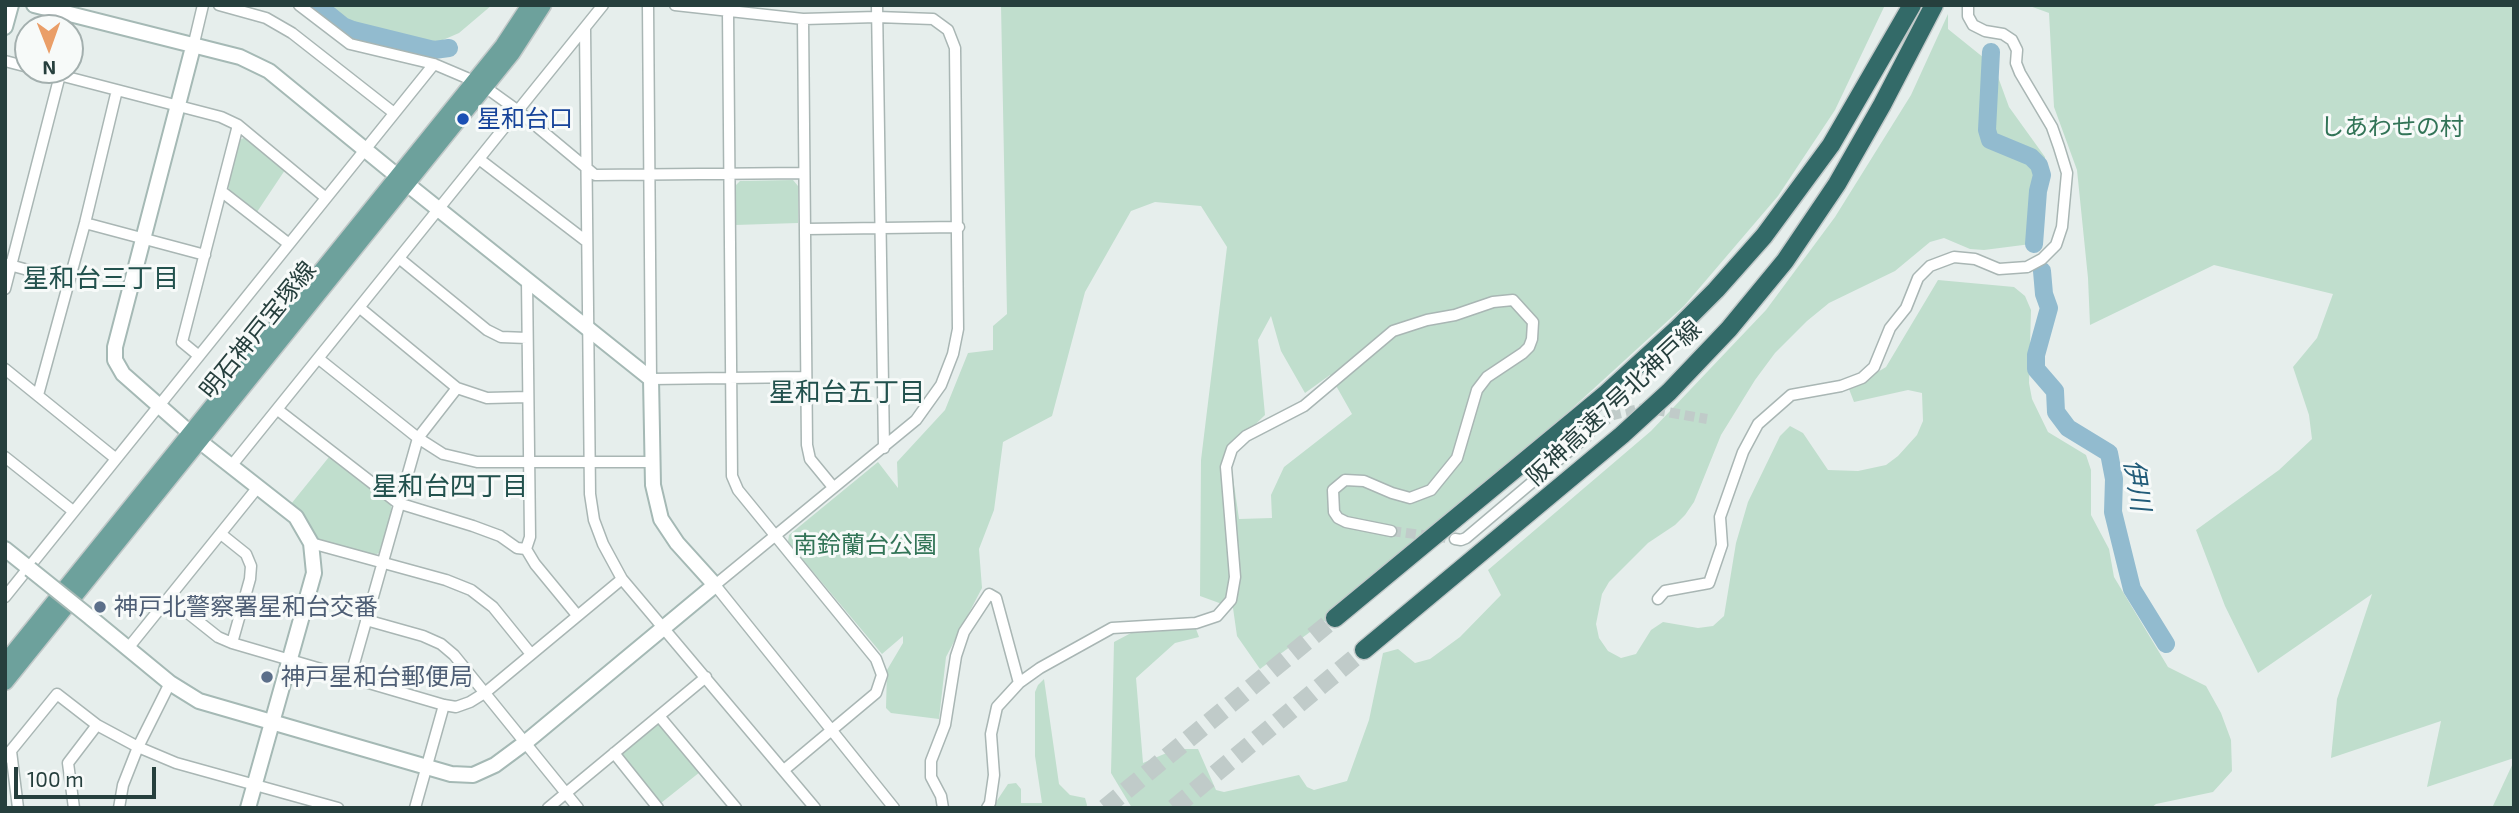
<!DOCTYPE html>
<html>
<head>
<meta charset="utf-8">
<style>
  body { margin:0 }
  #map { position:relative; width:2519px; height:813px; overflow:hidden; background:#e6eeec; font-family:"Exo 2",sans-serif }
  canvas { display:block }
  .frame { position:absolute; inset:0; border:7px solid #263f3d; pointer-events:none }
  .north { position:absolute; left:14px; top:14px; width:70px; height:70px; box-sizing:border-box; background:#f7faf9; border:2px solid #a3afae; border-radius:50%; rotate:179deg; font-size:19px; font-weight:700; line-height:28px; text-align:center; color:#263f3d }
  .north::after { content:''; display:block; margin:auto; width:24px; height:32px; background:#ea9e68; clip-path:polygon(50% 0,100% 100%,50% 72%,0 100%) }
  .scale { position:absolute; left:14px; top:767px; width:142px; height:32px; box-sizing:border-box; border:4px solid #263f3d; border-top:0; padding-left:9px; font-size:21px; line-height:24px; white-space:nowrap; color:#263f3d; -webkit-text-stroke:5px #f7faf9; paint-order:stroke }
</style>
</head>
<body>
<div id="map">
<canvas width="2519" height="813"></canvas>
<div class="frame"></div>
<div class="north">N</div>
<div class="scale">100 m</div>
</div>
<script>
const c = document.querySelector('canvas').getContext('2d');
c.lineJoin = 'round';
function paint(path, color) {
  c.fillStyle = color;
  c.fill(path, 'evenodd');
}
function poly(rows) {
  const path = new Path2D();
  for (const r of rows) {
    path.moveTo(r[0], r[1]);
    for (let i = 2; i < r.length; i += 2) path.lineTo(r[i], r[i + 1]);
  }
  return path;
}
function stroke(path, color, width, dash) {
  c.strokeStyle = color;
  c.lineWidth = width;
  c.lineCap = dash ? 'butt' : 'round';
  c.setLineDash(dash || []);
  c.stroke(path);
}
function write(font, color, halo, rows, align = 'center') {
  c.font = font + ' "Exo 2","Noto Sans JP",sans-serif';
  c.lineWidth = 6;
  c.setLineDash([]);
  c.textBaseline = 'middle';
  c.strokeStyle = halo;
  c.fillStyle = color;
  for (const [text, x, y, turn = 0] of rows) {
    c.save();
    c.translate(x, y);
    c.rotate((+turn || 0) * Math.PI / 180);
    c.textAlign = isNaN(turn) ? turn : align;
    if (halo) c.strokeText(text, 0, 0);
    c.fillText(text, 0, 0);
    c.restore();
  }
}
const green = poly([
  [321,5,492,5,459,33,436,43,348,26],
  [1001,5,1885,5,1835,110,1778,196,1684,306,1567,413,1329,618,1260,669,1237,636,1233,608,1200,596,1201,460,1227,247,1201,206,1155,202,1131,211,1085,292,1052,416,1003,442,994,510,979,549,982,588,946,657,939,719,891,713,886,708,887,670,903,643,903,636,882,654,788,542,789,535,878,462,898,488,897,462,945,410,968,353,993,350,993,326,1007,314],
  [1271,316,1281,351,1305,393,1330,375,1352,414,1284,467,1271,495,1272,518,1239,519,1229,450,1265,415,1258,340],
  [2027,5,2514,5,2514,758,2427,787,2441,721,2331,758,2337,699,2372,594,2258,673,2225,606,2196,530,2279,470,2312,439,2309,415,2293,367,2317,338,2333,294,2214,265,2090,325,2088,278,2077,170,2054,107,2049,13],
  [1948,14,1948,29,1994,66,2009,107,2045,157,2045,203,2031,244,1984,250,1970,249,1944,238,1930,242,1895,271,1829,303,1807,321,1775,353,1755,380,1721,435,1694,502,1685,515,1675,525,1648,543,1609,582,1602,594,1596,624,1599,638,1608,651,1621,658,1636,654,1651,630,1663,622,1698,628,1713,626,1724,616,1736,543,1748,502,1780,436,1790,426,1803,433,1828,470,1858,471,1886,465,1898,456,1917,435,1923,421,1922,393,1908,390,1854,402,1849,389,1886,367,1938,280,2014,287,2025,296,2031,310,2029,383,2032,399,2048,432,2086,455,2091,470,2091,515,2109,549,2114,577,2168,667,2206,686,2221,713,2231,740,2232,771,2213,792,2156,804,2151,808,1132,808,1111,773,1114,642,1131,633,1196,629,1199,637,1175,643,1136,678,1143,763,1176,749,1198,749,1216,790,1224,792,1299,775,1307,787,1314,790,1347,781,1369,720,1383,653,1398,649,1415,663,1430,659,1460,637,1501,595,1488,570,1651,431,1766,310,1835,217,1911,95],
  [246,137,285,170,257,212,230,192,227,183,239,140],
  [793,180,798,186,798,223,735,225,735,186,740,181],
  [329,457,390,502,392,510,379,553,372,556,321,542,315,537,302,513,291,504],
  [1044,679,1059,784,1070,795,1085,798,1087,805,1086,808,992,808,1008,784,1016,783,1021,789,1021,803,1042,803,1035,756,1035,692,1038,685],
  [654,724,662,724,700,772,661,803,623,758,623,751],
  [2514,761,2514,808,2492,808]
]);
const river = poly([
  [317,5,343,26,353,30,434,50,449,48],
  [1991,52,1987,130,1990,140,2031,157,2039,165,2042,175,2038,191,2034,244],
  [2042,271,2044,294,2049,308,2036,355,2036,369,2055,391,2056,412,2068,428,2109,453,2114,479,2113,512,2132,589,2166,644]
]);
const streetTunnel = poly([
  [1588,435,1613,415,1644,408,1707,419],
  [1391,531,1455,539]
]);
const highwayTunnel = poly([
  [1105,808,1335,618],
  [1174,808,1364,650]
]);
const street = poly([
  [219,5,266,18,292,33,394,113],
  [299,5,350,44,434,64,474,81],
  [648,5,651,379,805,377],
  [675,5,803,19,877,17,933,19,948,30,955,48,958,329,953,354,941,385,916,420,715,585,894,808],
  [877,5,884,448],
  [728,11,732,476,738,490,876,659,882,675,876,693,784,770],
  [803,19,807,445,810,459,833,487],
  [585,29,590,494,594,520,603,544,622,579,815,808],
  [193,47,203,5],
  [5,61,28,67],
  [40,70,221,117,238,125,326,198],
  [485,87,517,110,595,175,804,173],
  [479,159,586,241],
  [221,191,289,244],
  [85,223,205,255],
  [806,229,959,227],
  [400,259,487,330,501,337,527,338],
  [6,264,68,281],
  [527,280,530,537,526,549,535,564,577,615],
  [5,289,60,75],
  [360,308,457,388,487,398,528,397],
  [199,356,182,342,238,125],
  [319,359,418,438,443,454,477,462,653,462],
  [5,369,115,458],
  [38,395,85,223,117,90],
  [278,410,398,503,473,526,500,536,517,548,526,549],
  [5,457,73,511],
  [232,465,603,5],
  [221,534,246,554,251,566,250,579,232,643],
  [1455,539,1461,540,1466,538,1588,435],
  [311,543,446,580,471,590,493,607,531,654],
  [5,597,434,64],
  [169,598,218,637,232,643,444,705,456,707,470,702,486,692,622,579],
  [1658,599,1665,591,1709,583,1722,545,1720,517,1725,503,1743,452,1758,424,1791,395,1841,386,1862,378,1874,367,1890,328,1906,308,1918,278,1930,266,1954,257,1975,259,1999,269,2027,267,2042,259,2056,245,2062,227,2067,173,2059,147,2052,127,2020,73,2016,63,2017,50,2012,40,2003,34,1985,31,1973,25,1968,16,1968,5],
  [366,620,423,636,441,644,454,655,578,808],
  [129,647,258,487],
  [350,678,418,438,457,388],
  [659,716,736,808],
  [11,751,18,808],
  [614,753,658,808],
  [5,758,57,694,97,725,138,747,176,763,338,808],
  [74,808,68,763,97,725],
  [119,808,123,785,138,747,170,683],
  [415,808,444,705],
  [548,808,706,677],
  [943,808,941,796,931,777,931,761,945,725,956,656,964,632,989,594,996,598,1019,683],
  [987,808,990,803,994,775,991,734,997,707,1019,683,1040,668,1112,628,1196,623,1217,616,1231,600,1235,577,1226,467,1232,449,1246,436,1304,406,1393,331,1427,320,1455,315,1493,302,1513,300,1533,322,1532,339,1529,347,1523,353,1487,377,1477,390,1457,458,1431,490,1410,498,1392,493,1364,481,1345,480,1333,490,1334,512,1338,518,1346,522,1391,531]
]);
const secondary = poly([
  [34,5,240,57,269,71,407,184,651,379,653,485,661,519,677,543,715,585,526,742,495,765,473,775,451,774,199,701,170,683,91,618],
  [5,27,11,5],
  [193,47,115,347,115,360,123,374,198,440,296,517,311,543,314,573,248,808],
  [5,549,30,569]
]);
const primary = poly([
  [5,663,503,46,530,5],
  [5,682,512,53,543,5]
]);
const highway = poly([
  [1335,618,1607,393,1676,330,1716,290,1764,236,1831,145,1912,5],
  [1364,650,1622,435,1669,392,1729,329,1785,261,1837,184,1882,105,1934,5]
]);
const secondaryBridge = poly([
  [30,569,91,618]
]);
const markers = [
  [463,119,7,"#1a4fb4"],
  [100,607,7,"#5c6f8a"],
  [267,677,7,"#5c6f8a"]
];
const transitNames = [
  ["星和台口",477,119]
];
const parkNames = [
  ["しあわせの村",2392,127],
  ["南鈴蘭台公園",865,545]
];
const streetNames = [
  ["明石神戸宝塚線",258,330,-51],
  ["阪神高速7号北神戸線",1614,403,-43]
];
const serviceNames = [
  ["神戸北警察署星和台交番",114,607],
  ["神戸星和台郵便局",281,677]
];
const neighbourhoodNames = [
  ["星和台三丁目",101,278],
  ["星和台五丁目",847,392],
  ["星和台四丁目",450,486]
];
const waterNames = [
  ["伊川",2137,485,81]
];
paint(green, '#c0decd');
stroke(river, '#92bbcf', 18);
stroke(streetTunnel, '#c0cbc9', 10, [10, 5]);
stroke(highwayTunnel, '#c0cbc9', 18, [18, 9]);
stroke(street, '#a9b6b4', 13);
stroke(secondary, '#a5b9b5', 18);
stroke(primary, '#c2c9c9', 19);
stroke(highway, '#c2c9c9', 21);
stroke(street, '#fff', 10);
stroke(secondary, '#fff', 14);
stroke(primary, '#6da19c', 16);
stroke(highway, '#336a68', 18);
stroke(secondaryBridge, '#a5b9b5', 18, []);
stroke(secondaryBridge, '#fff', 14);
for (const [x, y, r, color] of markers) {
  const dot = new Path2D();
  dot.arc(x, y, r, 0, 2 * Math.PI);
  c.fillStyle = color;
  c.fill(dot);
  stroke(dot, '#f7faf9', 2.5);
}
write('24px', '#164399', '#f7faf9', transitNames, 'left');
write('24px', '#327457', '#f7faf9', parkNames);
write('24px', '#263f3d', '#f7faf9', streetNames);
write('24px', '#4e5e75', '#f7faf9', serviceNames, 'left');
write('26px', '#22514d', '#f7faf9', neighbourhoodNames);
write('italic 26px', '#225c79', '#f7faf9', waterNames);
</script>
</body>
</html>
